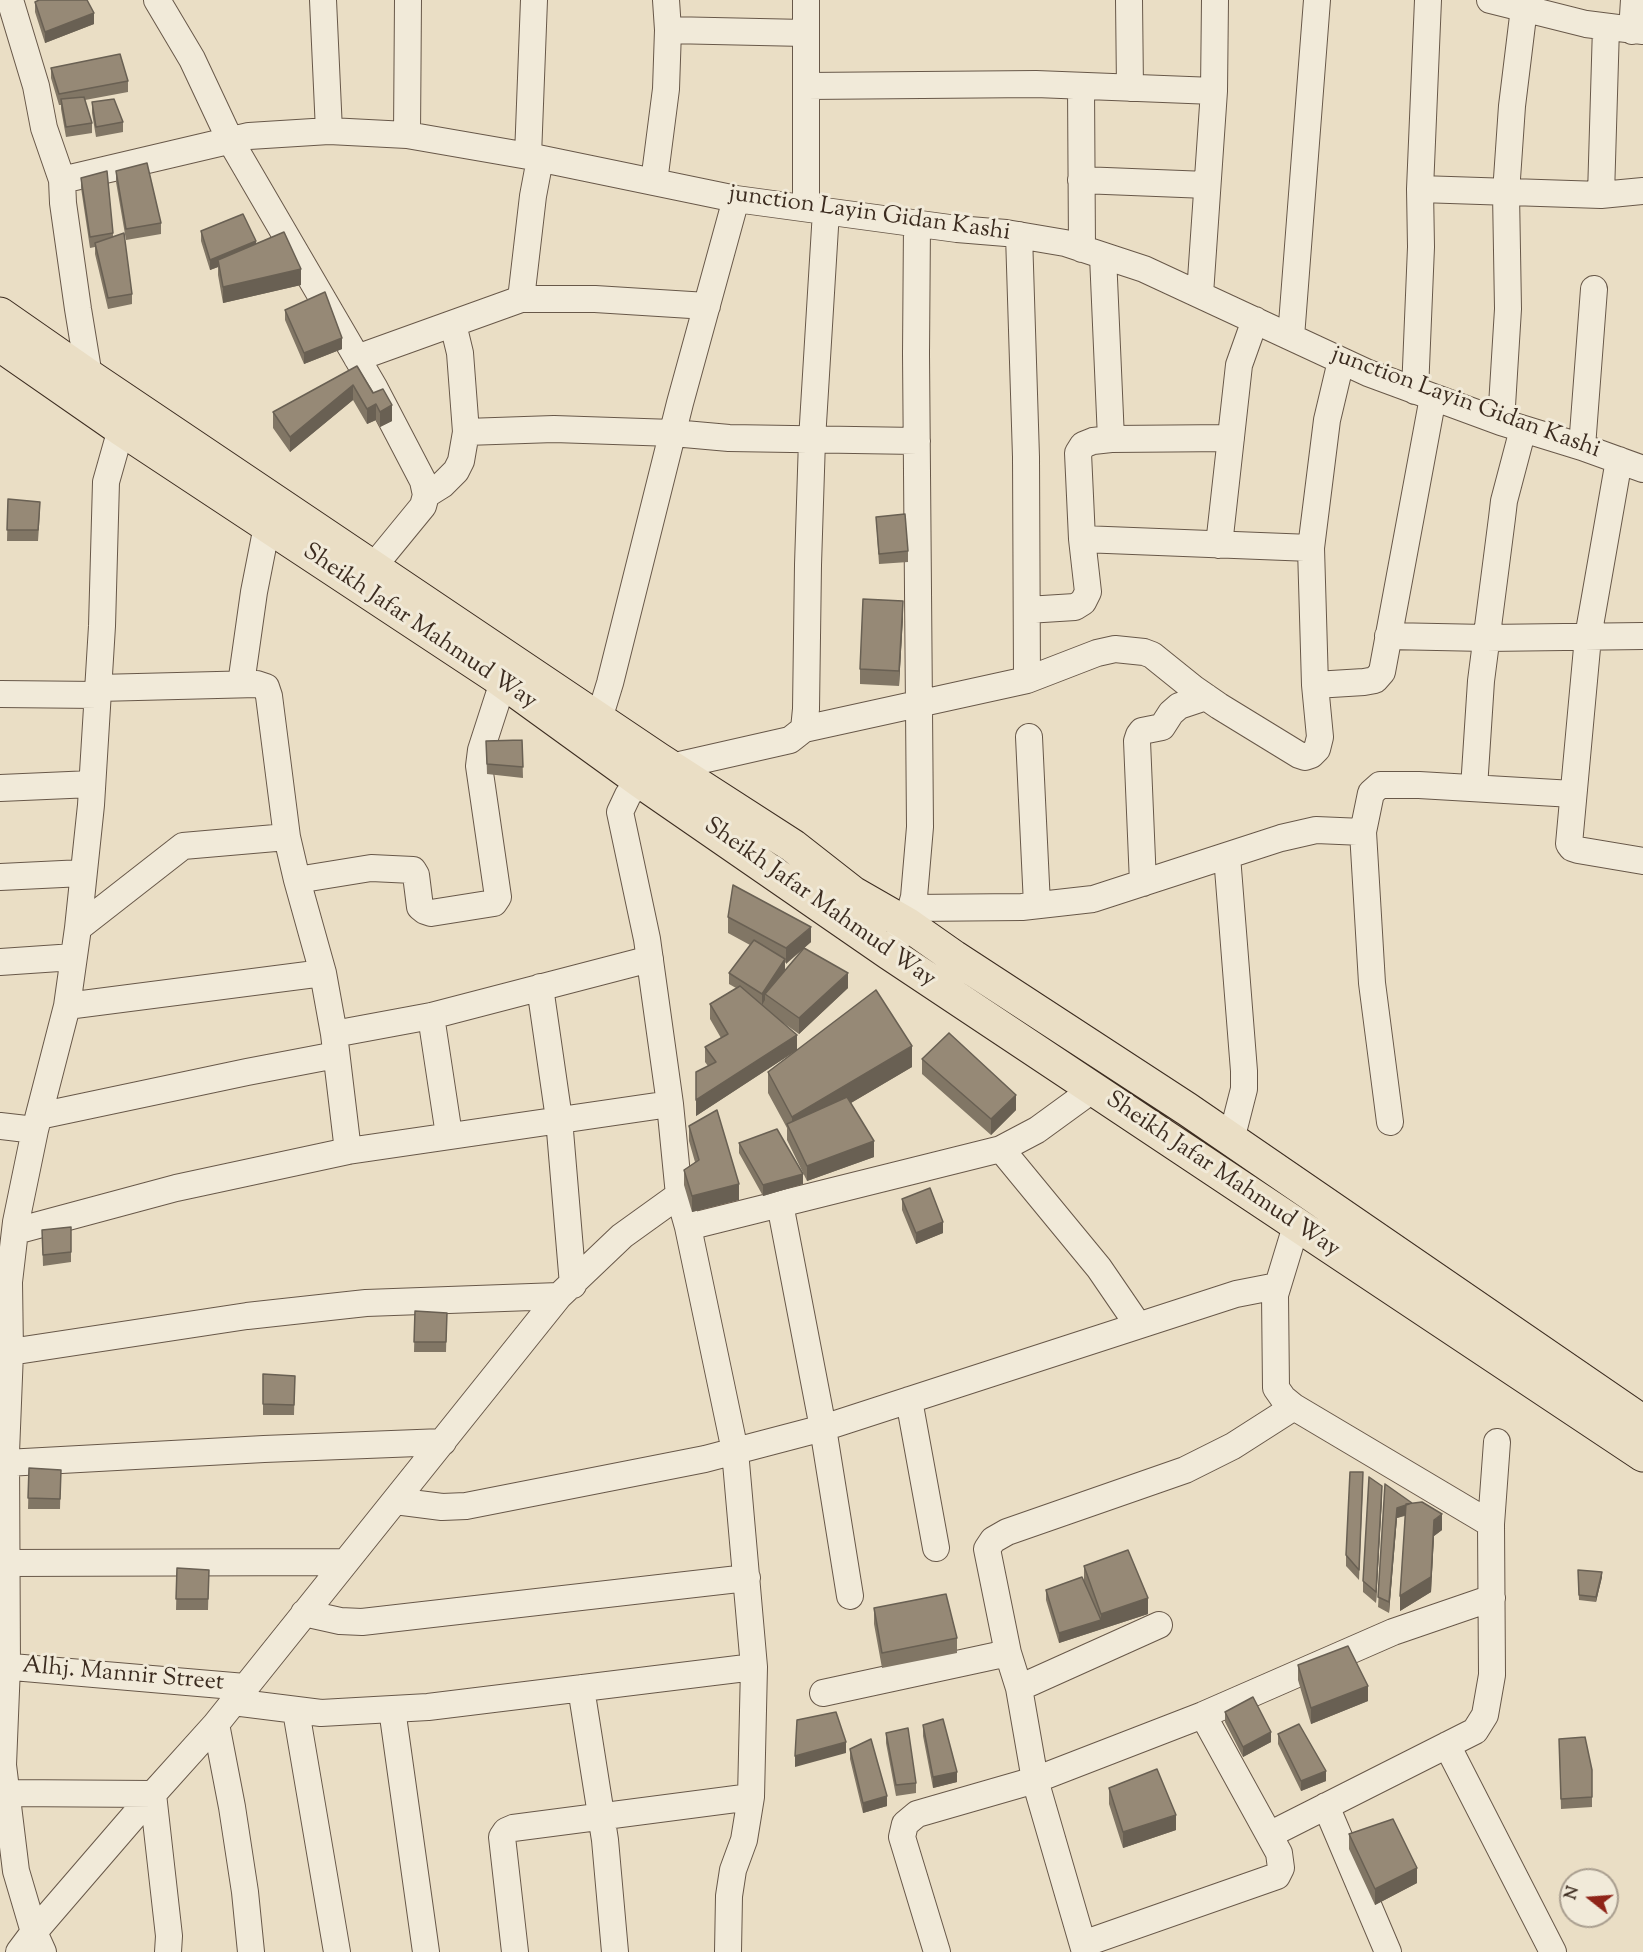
<!DOCTYPE html>
<html>
<head>
<meta charset="utf-8">
<style>
  body { margin:0 }
  #map { position:relative; width:1643px; height:1952px; overflow:hidden; background:#eadec5; font-family:"Sorts Mill Goudy",serif }
  canvas { display:block }
  .north { position:absolute; left:1559px; top:1868px; width:60px; height:60px; box-sizing:border-box; background:#f1ead9; border:2px solid #a99e8f; border-radius:50%; rotate:287deg; font-size:16px; font-weight:700; line-height:24px; text-align:center; color:#3c2c20 }
  .north::after { content:''; display:block; margin:auto; width:21px; height:27px; background:#8f2418; clip-path:polygon(50% 0,100% 100%,50% 72%,0 100%) }
</style>
</head>
<body>
<div id="map">
<canvas width="1643" height="1952"></canvas>
<div class="north">N</div>
</div>
<script>
const c = document.querySelector('canvas').getContext('2d');
c.lineJoin = 'round';
function poly(rows) {
  const path = new Path2D();
  for (const r of rows) {
    path.moveTo(r[0], r[1]);
    for (let i = 2; i < r.length; i += 2) path.lineTo(r[i], r[i + 1]);
  }
  return path;
}
function stroke(path, color, width, dash) {
  c.strokeStyle = color;
  c.lineWidth = width;
  c.lineCap = dash ? 'butt' : 'round';
  c.setLineDash(dash || []);
  c.stroke(path);
}
function paint(path, color) {
  c.fillStyle = color;
  c.fill(path, 'evenodd');
}
function write(font, color, halo, rows, align = 'center') {
  c.font = font + ' "Sorts Mill Goudy",serif';
  c.lineWidth = 6;
  c.setLineDash([]);
  c.textBaseline = 'middle';
  c.strokeStyle = halo;
  c.fillStyle = color;
  for (const [text, x, y, turn = 0] of rows) {
    c.save();
    c.translate(x, y);
    c.rotate((+turn || 0) * Math.PI / 180);
    c.textAlign = isNaN(turn) ? turn : align;
    if (halo) c.strokeText(text, 0, 0);
    c.fillText(text, 0, 0);
    c.restore();
  }
}
const minor = poly([
  [10,0,36,86,44,128,62,180,63,203,78,309,89,376],
  [157,0,192,59,230,140,374,387,423,481,426,495,423,506,373,567],
  [323,0,329,131],
  [806,0,806,208],
  [1129,0,1130,88],
  [1490,0,1586,24,1643,31],
  [668,30,805,33],
  [1632,31,1634,0],
  [807,86,1036,84,1214,91],
  [1081,86,1082,249],
  [407,135,408,0],
  [528,156,534,0],
  [62,180,249,136,329,131,407,135,528,156,736,199,957,229,1006,233,1065,243,1144,269,1368,373,1501,422,1582,447,1643,469],
  [1081,180,1207,185],
  [654,182,666,89,668,30,666,0],
  [1420,189,1601,195,1643,191],
  [1601,195,1606,27],
  [1019,235,1026,457,1027,680],
  [1103,256,1111,439],
  [1200,294,1214,91,1215,0],
  [521,299,533,196,540,159],
  [1291,337,1317,0],
  [357,358,521,299,595,299,707,306],
  [1415,391,1421,247,1420,189,1428,0],
  [1501,422,1508,309,1506,193,1512,106,1524,8],
  [466,432,554,429,673,433,729,438,917,441],
  [1582,447,1594,289],
  [1619,460,1588,637,1569,844,1572,848,1578,850,1643,861],
  [426,495,442,485,456,471,461,461,466,432,460,353,453,324],
  [1082,539,1311,548],
  [1219,545,1239,365,1255,320],
  [1027,610,1075,607,1083,602,1088,592,1082,539,1078,453,1083,445,1093,441,1111,439,1231,438],
  [1388,636,1486,638,1643,636],
  [241,684,254,592,267,526],
  [1315,685,1364,682,1375,680,1382,672,1433,397],
  [98,688,257,684,266,687,269,696,287,837,297,880,323,973,334,1034,348,1151],
  [0,694,98,695],
  [599,719,610,683,680,403,736,199],
  [804,729,1027,680,1097,653,1115,649,1144,652,1152,655,1193,688,1219,706,1299,755,1305,757,1311,755,1317,749,1320,737,1315,685,1311,548,1327,420,1341,361],
  [1029,737,1037,905],
  [671,767,790,740,804,729,806,709,808,565,812,440,826,211],
  [0,788,92,784],
  [1474,788,1481,681,1502,518,1504,501,1523,429],
  [1227,856,1244,1071,1244,1089,1231,1140],
  [0,877,83,873],
  [297,880,371,868,413,870,416,875,420,907,425,911,431,913,494,903,498,897,479,766,481,750,503,682],
  [1143,883,1137,741,1139,735,1142,731,1162,727,1171,713,1179,706,1206,697],
  [911,908,1022,907,1093,899,1281,838,1316,830,1363,832],
  [78,928,183,846,287,837],
  [889,953,907,924,911,908,914,897,920,827,916,354,917,223],
  [0,962,74,957],
  [540,987,559,1119,573,1285],
  [67,1006,323,973],
  [431,1016,449,1135],
  [334,1034,431,1016,650,959],
  [39,1116,247,1072,336,1055],
  [1390,1122,1372,983,1363,832,1371,793,1380,785,1419,785,1573,794],
  [0,1126,35,1130],
  [1001,1149,1099,1268,1138,1325],
  [679,1195,688,1227,735,1451,754,1667,751,1797,744,1840,733,1870,729,1896,728,1952],
  [780,1204,823,1428,850,1596],
  [1296,1226,1275,1295,1276,1388,1283,1398,1294,1407,1491,1524],
  [688,1227,1001,1149,1037,1130,1092,1090],
  [16,1231,176,1188,348,1151,670,1104],
  [10,1352,247,1316,366,1303,559,1296],
  [909,1400,936,1548],
  [6,1463,264,1449,443,1442],
  [395,1501,442,1507,466,1506,705,1459,823,1428,1236,1294,1277,1286],
  [7,1563,345,1562],
  [304,1613,340,1621,362,1622,747,1578],
  [0,1666,245,1687],
  [581,1688,605,1840,615,1952],
  [1019,1688,1159,1625],
  [823,1693,1008,1653],
  [233,1702,321,1713,428,1707,754,1667],
  [392,1709,426,1952],
  [296,1711,337,1952],
  [216,1724,232,1807,245,1892,251,1952],
  [1447,1745,1553,1952],
  [7,1793,153,1794,169,1936,168,1952],
  [1326,1806,1388,1952],
  [1269,1835,1475,1731,1485,1715,1492,1675,1491,1524,1497,1442],
  [1083,1944,1277,1876,1281,1868,1279,1853,1203,1715],
  [19,1952,34,1932,153,1794,216,1724,559,1296,622,1236,679,1195,670,1104,647,939,620,812,628,795,640,781],
  [43,1952,34,1932,16,1871,3,1765,7,1666,6,1453,10,1352,9,1282,16,1222,35,1130,67,1006,78,928,91,805,102,626,106,482,121,429],
  [515,1952,502,1837,506,1831,513,1828,751,1797],
  [937,1952,902,1837,905,1824,917,1814,1035,1780,1203,1715,1393,1632,1492,1598],
  [1085,1952,1035,1780,1019,1688,1008,1653,987,1549,993,1540,1007,1532,1185,1470,1233,1446,1294,1407]
]);
const major = poly([
  [0,314,89,376,658,759,793,846,853,893,907,924,954,957,1187,1109,1643,1422],
  [0,345,121,429,495,676,640,781,889,953,1643,1455]
]);
const wall = poly([
  [35,2,94,24,45,43,35,12],
  [51,68,128,81,128,92,85,100,92,123,92,133,66,137,61,109,61,105,59,105,51,78],
  [92,102,123,122,123,132,96,137,92,113],
  [116,171,161,223,161,234,126,240,116,182],
  [81,178,113,233,113,237,132,294,132,304,108,309,95,254,95,247,90,248,81,188],
  [201,231,256,244,301,285,223,303,218,275,218,267,210,270,201,241],
  [285,310,342,349,304,364,285,320],
  [357,366,392,421,380,427,376,420,367,424,353,400,290,452,273,428,273,412],
  [8,499,40,512,38,541,7,541],
  [876,517,908,551,908,562,879,564],
  [903,617,899,686,860,684,860,669],
  [522,740,523,778,487,774,486,741],
  [728,917,811,942,804,948,848,988,799,1034,782,1022,797,1050,912,1067,851,1103,874,1157,807,1181,787,1140,787,1128,768,1093,768,1072,794,1052,696,1116,708,1066,705,1062,705,1047,721,1038,710,1019,710,1004,736,988,729,984,729,973,750,945,728,933],
  [803,949,783,973,785,970,785,963],
  [922,1059,1016,1110,991,1135,922,1074],
  [689,1126,739,1200,692,1212,684,1185,684,1170,695,1162,689,1141],
  [739,1143,803,1184,763,1196,739,1153],
  [902,1199,943,1233,916,1244,902,1210],
  [71,1227,71,1262,43,1266,42,1230],
  [415,1311,447,1313,446,1352,414,1352],
  [263,1374,295,1376,294,1415,263,1415],
  [29,1468,61,1470,60,1509,28,1509],
  [1363,1483,1359,1580,1346,1566,1346,1555],
  [1385,1484,1412,1504,1442,1530,1434,1536,1431,1592,1400,1611,1405,1516,1397,1518,1389,1613,1378,1607],
  [1382,1497,1376,1603,1363,1592,1363,1581],
  [1084,1566,1148,1614,1059,1643,1046,1600,1046,1590,1084,1582],
  [177,1568,209,1570,208,1610,176,1610],
  [1578,1570,1602,1577,1596,1602,1579,1600],
  [874,1608,957,1638,957,1653,882,1668,874,1624],
  [1298,1665,1368,1701,1311,1724,1298,1680],
  [1225,1712,1271,1742,1243,1757,1225,1722],
  [923,1725,957,1782,933,1788,923,1736],
  [886,1733,916,1783,916,1793,896,1796,886,1743],
  [1278,1734,1326,1781,1301,1791,1278,1744],
  [1559,1739,1592,1770,1592,1807,1561,1809],
  [850,1749,887,1806,863,1813,850,1759],
  [1109,1788,1176,1830,1123,1848,1109,1804],
  [1349,1834,1417,1883,1375,1905,1349,1849]
]);
const shadedWall = poly([
  [94,13,94,24,45,43,45,32],
  [256,241,256,252,218,260,218,267,210,270,210,260],
  [301,269,301,285,223,303,223,287],
  [342,338,342,349,304,364,304,353],
  [353,385,353,400,290,452,290,437],
  [376,404,376,420,367,424,367,409],
  [392,405,392,421,380,427,380,412],
  [903,601,903,617,899,686,899,671],
  [811,927,811,942,786,964,786,948],
  [785,959,785,970,768,996,765,994,765,1000,762,1005,762,994],
  [848,973,848,988,799,1034,799,1018],
  [797,1035,797,1050,696,1116,696,1100],
  [912,1046,912,1067,793,1137,792,1134,792,1117],
  [1016,1095,1016,1110,991,1135,991,1119],
  [874,1141,874,1157,807,1181,807,1166],
  [803,1174,803,1184,763,1196,763,1185],
  [739,1184,739,1200,692,1212,692,1196],
  [943,1222,943,1233,916,1244,916,1233],
  [1382,1486,1382,1497,1376,1603,1376,1592],
  [1412,1503,1412,1513,1397,1518,1389,1613,1389,1602,1397,1508],
  [1442,1514,1442,1530,1434,1536,1431,1592,1400,1611,1400,1596,1434,1520],
  [1602,1572,1602,1577,1596,1602,1596,1597],
  [1148,1598,1148,1614,1059,1643,1059,1633,1101,1620,1101,1614],
  [1368,1686,1368,1701,1311,1724,1311,1708],
  [1271,1732,1271,1742,1243,1757,1243,1747],
  [846,1742,846,1753,795,1767,795,1756],
  [1326,1771,1326,1781,1301,1791,1301,1781],
  [957,1772,957,1782,933,1788,933,1777],
  [887,1796,887,1806,863,1813,863,1803],
  [1176,1815,1176,1830,1123,1848,1123,1832],
  [1417,1868,1417,1883,1375,1905,1375,1889]
]);
const building = poly([
  [39,0,87,0,94,13,45,32,35,2,39,0],
  [120,54,128,81,59,94,51,68,120,54],
  [84,97,92,123,66,127,61,99,84,97],
  [114,99,123,122,96,127,92,102,114,99],
  [147,163,161,223,126,229,116,171,147,163],
  [107,171,113,233,90,237,81,178,107,171],
  [243,214,256,241,210,260,201,231,243,214],
  [284,232,301,269,223,287,218,260,284,232],
  [124,233,132,294,108,298,95,243,124,233],
  [325,292,342,338,304,353,285,310,325,292],
  [357,366,373,393,383,389,392,405,380,412,376,404,367,409,353,385,290,437,273,412,357,366],
  [8,499,40,502,38,530,7,530,8,499],
  [905,514,908,551,879,554,876,517,905,514],
  [863,599,903,601,899,671,860,669,863,599],
  [522,740,523,767,487,764,486,741,522,740],
  [733,885,811,927,786,948,728,917,733,885],
  [754,940,785,959,762,994,729,973,754,940],
  [804,948,848,973,799,1018,765,994,804,948],
  [740,986,797,1035,696,1100,696,1072,716,1062,705,1047,728,1034,710,1004,740,986],
  [876,990,912,1046,792,1117,768,1072,876,990],
  [949,1033,1016,1095,991,1119,922,1059,949,1033],
  [847,1097,874,1141,807,1166,787,1124,847,1097],
  [717,1110,739,1184,692,1196,684,1170,699,1160,689,1126,717,1110],
  [777,1129,803,1174,763,1185,739,1143,777,1129],
  [930,1188,943,1222,916,1233,902,1199,930,1188],
  [71,1227,71,1252,43,1255,42,1230,71,1227],
  [415,1311,447,1313,446,1342,414,1342,415,1311],
  [263,1374,295,1376,294,1405,263,1404,263,1374],
  [29,1468,61,1470,60,1499,28,1498,29,1468],
  [1350,1472,1363,1472,1359,1570,1346,1555,1350,1472],
  [1369,1477,1382,1486,1376,1592,1363,1581,1369,1477],
  [1385,1484,1412,1503,1397,1508,1389,1602,1378,1597,1385,1484],
  [1422,1502,1442,1514,1434,1520,1431,1577,1400,1596,1406,1504,1422,1502],
  [1128,1550,1148,1598,1101,1614,1084,1566,1128,1550],
  [177,1568,209,1570,208,1599,176,1599,177,1568],
  [1578,1570,1602,1572,1596,1597,1579,1595,1578,1570],
  [1082,1577,1101,1620,1059,1633,1046,1590,1082,1577],
  [946,1594,957,1638,882,1653,874,1608,946,1594],
  [1348,1646,1368,1686,1311,1708,1298,1665,1348,1646],
  [1253,1697,1271,1732,1243,1747,1225,1712,1253,1697],
  [836,1712,846,1742,795,1756,797,1720,836,1712],
  [943,1719,957,1772,933,1777,923,1725,943,1719],
  [1299,1724,1326,1771,1301,1781,1278,1734,1299,1724],
  [908,1728,916,1783,896,1785,886,1733,908,1728],
  [1585,1737,1592,1770,1592,1797,1561,1799,1559,1739,1585,1737],
  [871,1739,887,1796,863,1803,850,1749,871,1739],
  [1157,1769,1176,1815,1123,1832,1109,1788,1157,1769],
  [1393,1819,1417,1868,1375,1889,1349,1834,1393,1819]
]);
const streetNames = [
  ["junction Layin Gidan Kashi",869,215,8],
  ["junction Layin Gidan Kashi",1465,404,20],
  ["Sheikh Jafar Mahmud Way",419,628,34],
  ["Sheikh Jafar Mahmud Way",819,904,35],
  ["Sheikh Jafar Mahmud Way",1222,1176,34],
  ["Alhj. Mannir Street",123,1676,5]
];
stroke(minor, '#685849', 28);
stroke(major, '#3c2c20', 35);
stroke(minor, '#f1ead9', 26);
stroke(major, '#eadec5', 33);
paint(wall, '#817665');
paint(shadedWall, '#696053');
paint(building, '#968976');
stroke(building, '#696053', 1.5);
write('24px', '#3c2c20', '#f1ead9', streetNames);
</script>
</body>
</html>
